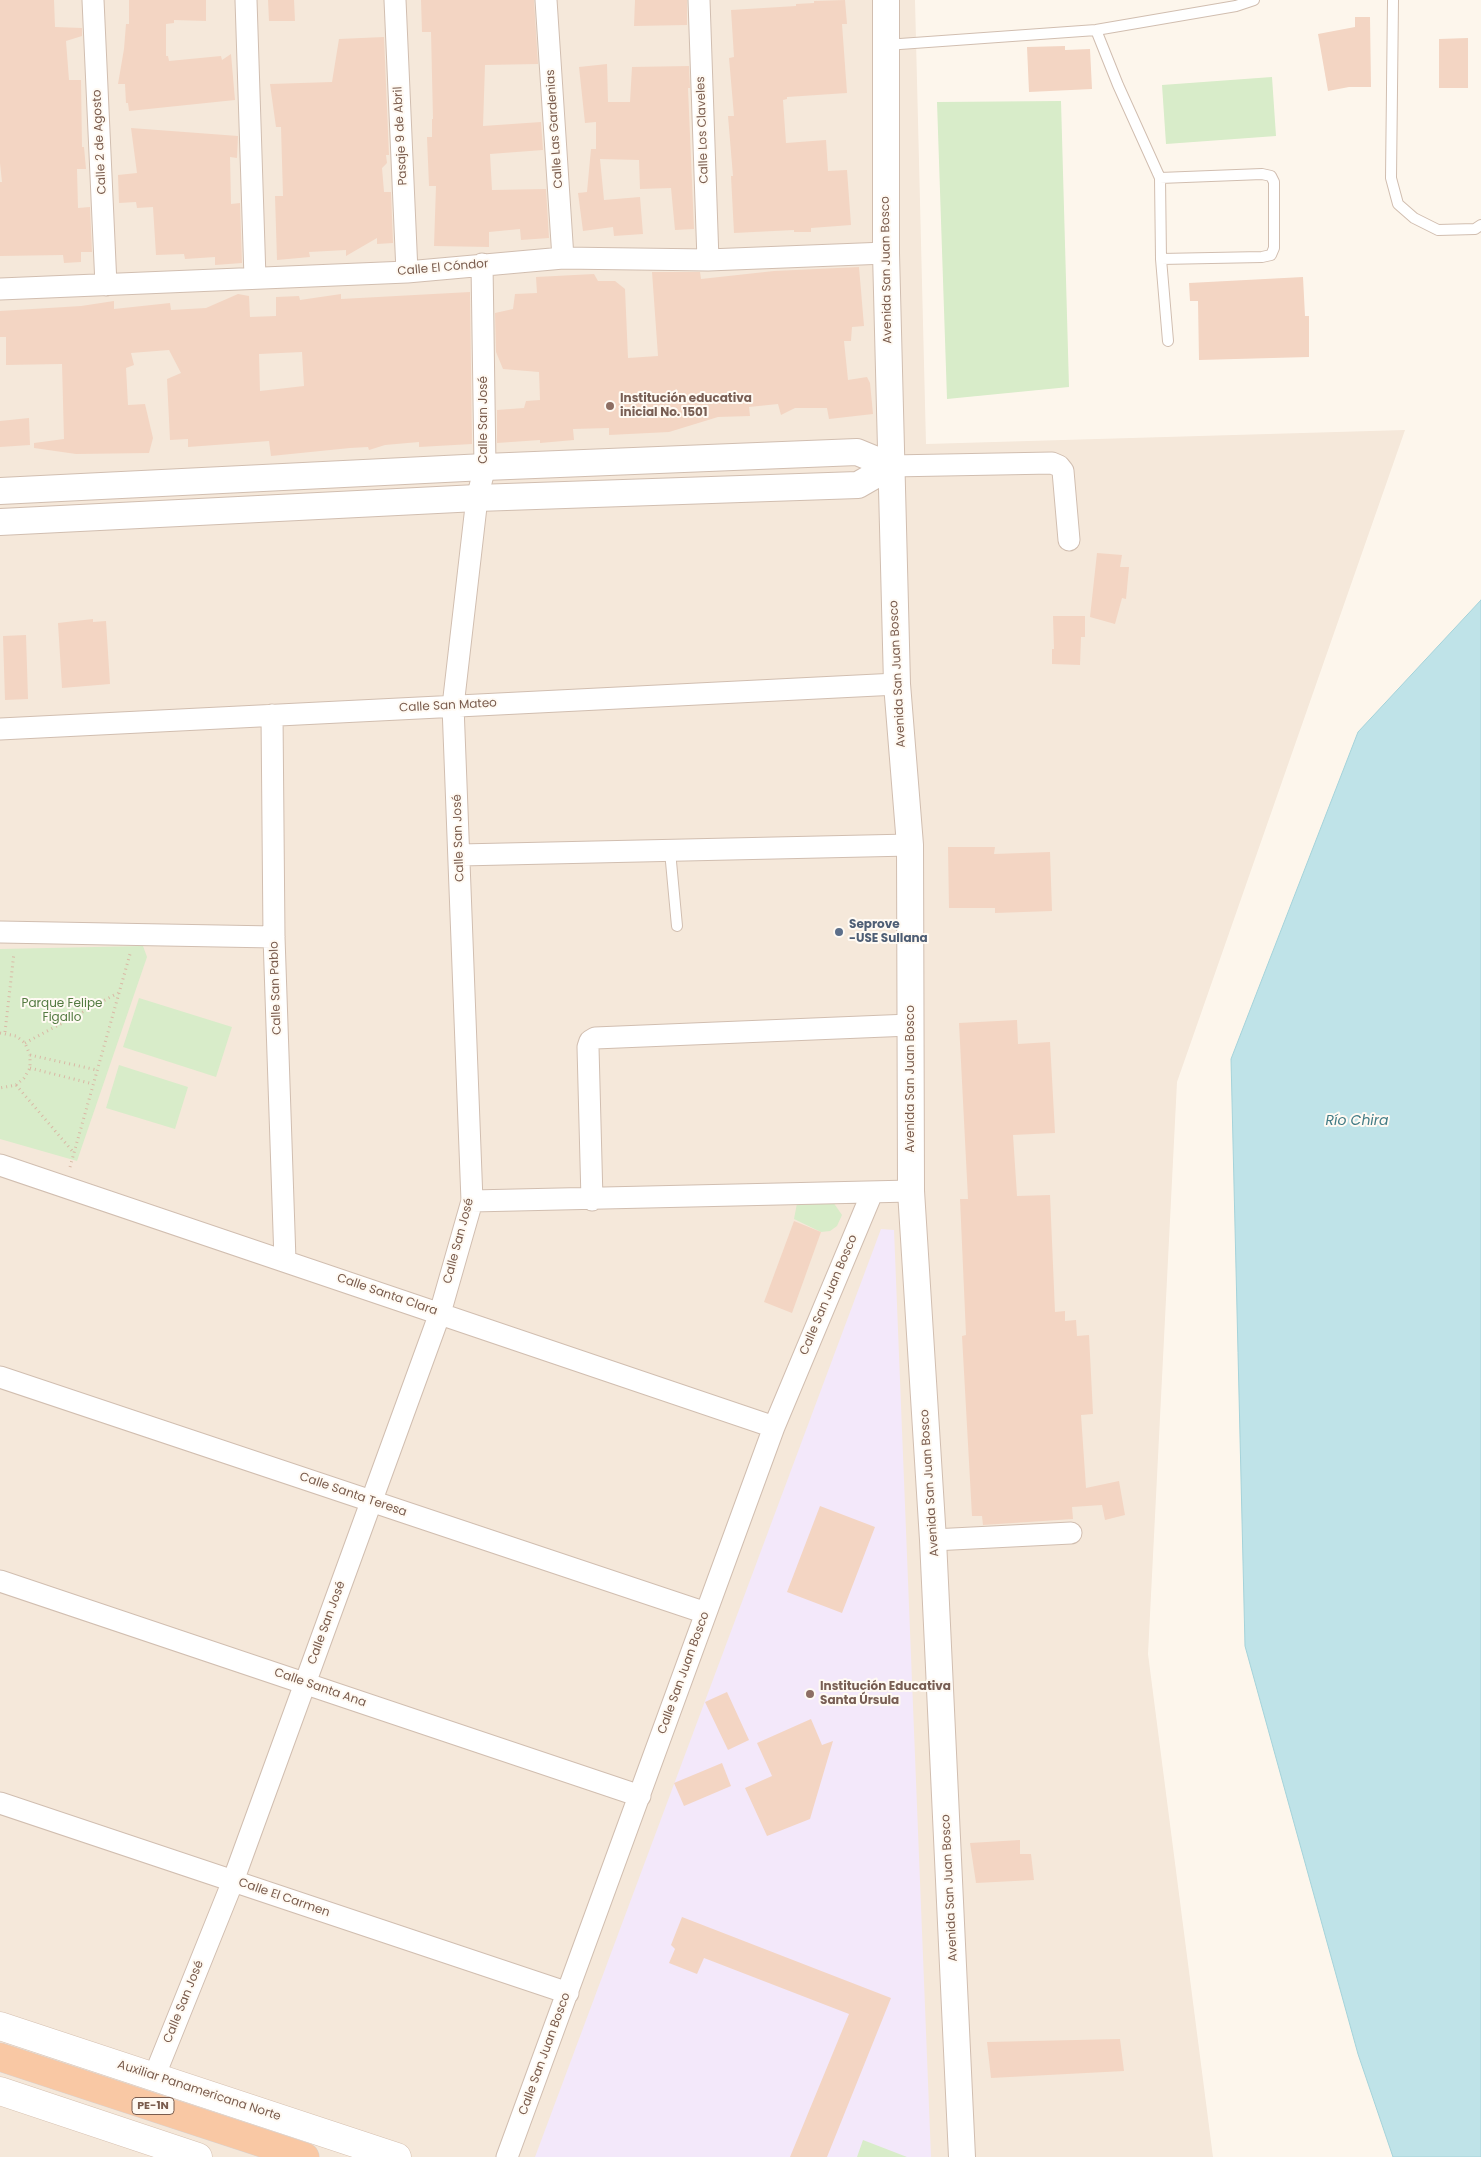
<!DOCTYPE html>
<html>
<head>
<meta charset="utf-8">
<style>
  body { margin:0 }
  canvas { display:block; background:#fdf6ec }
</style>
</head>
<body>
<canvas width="1481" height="2157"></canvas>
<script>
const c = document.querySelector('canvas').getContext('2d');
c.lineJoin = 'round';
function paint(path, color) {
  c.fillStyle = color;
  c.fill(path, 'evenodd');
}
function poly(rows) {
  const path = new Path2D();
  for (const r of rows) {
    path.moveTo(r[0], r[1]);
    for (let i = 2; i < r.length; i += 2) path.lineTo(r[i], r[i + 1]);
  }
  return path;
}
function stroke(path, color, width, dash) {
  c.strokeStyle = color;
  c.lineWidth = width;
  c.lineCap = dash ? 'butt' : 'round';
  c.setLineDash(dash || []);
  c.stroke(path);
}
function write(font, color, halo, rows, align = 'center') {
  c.font = font + ' Poppins,sans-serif';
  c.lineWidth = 4;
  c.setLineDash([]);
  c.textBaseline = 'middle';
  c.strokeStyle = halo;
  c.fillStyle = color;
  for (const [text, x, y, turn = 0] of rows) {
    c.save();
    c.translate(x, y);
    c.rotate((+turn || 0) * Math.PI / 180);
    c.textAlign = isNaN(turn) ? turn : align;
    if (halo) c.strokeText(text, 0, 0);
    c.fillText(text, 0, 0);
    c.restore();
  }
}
const residential = poly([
  [0,0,915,0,926,444,1405,430,1177,1082,1148,1654,1213,2157,0,2157]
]);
const education = poly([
  [881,1229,894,1230,931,2157,535,2157]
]);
const green = poly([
  [1272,77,1276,136,1166,144,1162,85],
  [1061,101,1069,387,947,399,937,102],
  [143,946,147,957,77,1161,0,1139,0,949],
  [139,998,232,1027,216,1077,123,1047],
  [119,1065,188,1087,175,1129,106,1108],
  [798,1198,831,1199,842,1215,837,1226,830,1231,821,1232,794,1219],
  [863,2140,907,2157,857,2157]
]);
const water = poly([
  [1481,600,1481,2157,1393,2157,1358,2054,1245,1646,1231,1059,1358,732,1481,600]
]);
const building = poly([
  [0,0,54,0,55,27,82,28,82,36,66,41,69,80,81,80,82,147,84,147,86,169,77,169,78,208,90,207,92,252,81,252,81,262,64,263,63,255,0,256,0,182,2,182,0,163],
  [129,0,206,0,206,21,174,20,174,23,166,24,166,56,168,56,169,61,221,56,222,60,231,54,235,100,129,111,128,103,126,103,125,84,118,84,124,49,126,24,129,24],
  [268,0,294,0,295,21,269,21],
  [421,0,534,0,538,64,485,65,483,126,541,122,543,150,490,154,492,190,546,189,549,238,521,240,520,229,489,232,489,247,434,246,436,186,429,186,427,137,432,137,432,119,433,119,431,32,422,32],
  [635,0,687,0,687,25,634,26],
  [845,0,847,24,842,24,847,93,787,97,787,99,783,100,786,143,826,140,828,171,847,170,851,225,811,228,811,232,794,232,794,230,734,233,731,176,733,176,728,116,734,116,729,58,734,57,731,10,796,6,796,4,814,3,814,1],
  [1355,17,1370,17,1371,87,1349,87,1328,91,1318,34,1355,27],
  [384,37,389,155,386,155,387,163,382,168,384,192,391,192,393,243,377,244,377,238,346,256,346,250,309,252,310,257,277,260,275,196,283,196,281,127,276,127,270,84,332,82,339,39],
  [1468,38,1468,88,1439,88,1439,39],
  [1065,46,1065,50,1090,49,1092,89,1029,92,1027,47],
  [607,64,608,102,630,102,632,67,689,66,690,88,688,88,694,229,675,230,671,188,640,189,639,160,600,159,604,200,640,197,643,234,614,236,613,227,583,231,578,193,587,192,591,149,596,149,596,122,585,123,579,67],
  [131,128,238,136,237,158,230,157,231,204,240,203,242,263,215,265,215,257,185,259,184,254,156,255,153,207,137,208,136,202,119,203,118,175,137,173],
  [859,267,864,326,852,327,851,341,844,341,848,380,867,377,870,383,873,414,829,419,827,408,795,408,781,415,778,404,749,407,750,416,718,417,669,432,609,435,609,428,573,429,574,440,540,443,540,440,497,443,497,410,524,408,526,401,540,400,539,372,503,369,496,352,495,313,513,309,515,294,537,293,536,277,594,274,598,281,615,281,625,289,628,358,658,356,652,272,700,272,701,279,774,271],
  [1303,277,1305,316,1309,316,1309,357,1199,360,1198,301,1190,301,1189,283],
  [470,292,472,444,419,447,419,442,385,445,369,450,368,447,350,448,271,456,269,441,188,447,188,439,170,440,167,379,181,373,169,350,131,353,134,365,126,368,128,405,145,404,153,438,149,453,76,454,34,448,34,443,64,439,62,364,6,365,6,337,0,337,0,311,81,306,114,301,114,309,170,303,171,310,188,309,206,308,238,294,249,296,250,317,276,316,276,297,299,296,300,300,341,294,341,299],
  [302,352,304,386,260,391,259,354],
  [29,418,30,445,0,447,0,421],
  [1097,553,1122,555,1120,567,1129,567,1126,599,1122,598,1115,624,1090,617],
  [1053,616,1085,616,1085,637,1081,637,1080,665,1052,664,1052,649,1054,649],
  [93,619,93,622,106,621,110,684,62,688,58,623],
  [26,635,28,699,5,700,3,636],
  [948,847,995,847,994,854,1050,852,1052,911,995,913,995,908,949,908],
  [1017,1020,1018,1044,1050,1042,1055,1133,1013,1135,1017,1196,1050,1195,1055,1312,1065,1311,1065,1321,1076,1320,1077,1336,1089,1335,1093,1414,1081,1415,1086,1488,1119,1481,1125,1515,1105,1520,1102,1505,1072,1507,1073,1519,983,1525,982,1516,972,1516,962,1336,966,1335,960,1199,968,1199,959,1023],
  [794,1221,821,1232,792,1313,764,1302],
  [820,1506,875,1527,842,1613,787,1592],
  [727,1692,749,1740,728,1750,705,1702],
  [811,1719,822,1745,833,1741,810,1819,767,1836,745,1788,772,1776,757,1743],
  [722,1763,731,1786,684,1806,674,1783],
  [1020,1840,1020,1854,1031,1854,1034,1880,976,1883,970,1843],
  [682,1917,891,1998,827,2157,790,2157,849,2014,704,1958,697,1974,669,1963,675,1949,671,1945],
  [1120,2039,1124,2071,991,2078,987,2042]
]);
const path = poly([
  [5,1032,14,953],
  [0,1033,16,1036,25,1043,30,1055,30,1068,24,1078,16,1085,0,1088],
  [25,1043,118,993],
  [30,1055,97,1070],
  [30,1068,93,1084],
  [16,1085,74,1153],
  [70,1167,130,954]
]);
const service = poly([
  [1393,0,1391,178,1398,204,1414,218,1438,230,1475,229,1481,225],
  [1096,30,1118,85,1160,178,1161,259,1168,341],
  [886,45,1096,30,1236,6,1254,0],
  [1160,178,1262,174,1271,176,1274,182,1274,248,1271,255,1262,257,1161,259],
  [670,851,677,926]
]);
const minor = poly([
  [93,0,106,285],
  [246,0,255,278],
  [395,0,407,272],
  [546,0,563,258],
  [699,0,708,260],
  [0,289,407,272,563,258,708,260,886,253],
  [891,466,1052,463,1059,466,1063,471,1069,540],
  [272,715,274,937,285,1260],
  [0,729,897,684],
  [460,855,910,845],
  [0,932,274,937],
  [0,1165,774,1427],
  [592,1200,588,1047,590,1041,595,1038,910,1025],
  [472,1201,911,1191],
  [0,1377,706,1613],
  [933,1540,1071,1533],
  [0,1581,640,1796],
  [0,1803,568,1993],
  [154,2077,233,1881,440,1313,472,1201,453,706,477,498,485,467,482,264],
  [507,2157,774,1427,872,1193]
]);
const tertiary = poly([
  [886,0,886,253,897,684,910,845,911,1191,933,1540,962,2157],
  [0,491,485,467,857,452,891,466],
  [0,522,477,498,858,485,891,466]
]);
const secondary = poly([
  [0,2026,397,2157],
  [0,2091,198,2157]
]);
const trunk = poly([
  [0,2057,305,2157]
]);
const markers = [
  [610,406,5,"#8d6e63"],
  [839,932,5,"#5c6f8a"],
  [810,1694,5,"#8d6e63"]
];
const shields = [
  [153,2106,42]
];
const shieldNames = [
  ["PE-1N",153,2106]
];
const streetNames = [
  ["Calle Las Gardenias",555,129,-94],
  ["Calle Los Claveles",703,130,-92],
  ["Pasaje 9 de Abril",401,136,-93],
  ["Calle 2 de Agosto",100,142,-93],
  ["Calle El Cóndor",443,268,-5],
  ["Avenida San Juan Bosco",887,270,-91],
  ["Calle San José",484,420,-90],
  ["Avenida San Juan Bosco",898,674,-93],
  ["Calle San Mateo",448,706,-3],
  ["Calle San José",459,838,-92],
  ["Calle San Pablo",276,988,-92],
  ["Avenida San Juan Bosco",911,1079,-90],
  ["Calle San José",459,1241,-75],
  ["Calle Santa Clara",387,1295,19],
  ["Calle San Juan Bosco",829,1295,-67],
  ["Avenida San Juan Bosco",930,1483,-94],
  ["Calle Santa Teresa",353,1495,19],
  ["Calle San José",327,1623,-70],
  ["Calle San Juan Bosco",684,1673,-70],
  ["Calle Santa Ana",320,1688,19],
  ["Avenida San Juan Bosco",950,1888,-93],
  ["Calle El Carmen",284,1898,19],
  ["Calle San José",184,2002,-68],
  ["Calle San Juan Bosco",545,2054,-70],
  ["Auxiliar Panamericana Norte",199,2091,18]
];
const educationNames = [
  ["Institución educativa",620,399],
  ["inicial No. 1501",620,413],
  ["Institución Educativa",820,1687],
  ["Santa Úrsula",820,1701]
];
const serviceNames = [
  ["Seprove",849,925],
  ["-USE Sullana",849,939]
];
const parkNames = [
  ["Parque Felipe",62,1004],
  ["Figallo",62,1018]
];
const waterNames = [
  ["Río Chira",1357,1121]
];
paint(residential, '#f5e8da');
paint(education, '#f3e8fa');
paint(green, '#d8ecc9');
paint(water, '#bfe3e8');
stroke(water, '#a5d3da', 1);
paint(building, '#f3d5c3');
stroke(service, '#d1beb0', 12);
stroke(minor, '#d1beb0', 23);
stroke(tertiary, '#d1beb0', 28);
stroke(secondary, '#d6c0b0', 29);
stroke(trunk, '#dad1cd', 29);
stroke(path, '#d9b8a5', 3, [1, 4]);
stroke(service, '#fff', 10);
stroke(minor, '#fff', 21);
stroke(tertiary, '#fff', 26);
stroke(secondary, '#fff', 28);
stroke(trunk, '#f9c8a4', 28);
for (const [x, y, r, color] of markers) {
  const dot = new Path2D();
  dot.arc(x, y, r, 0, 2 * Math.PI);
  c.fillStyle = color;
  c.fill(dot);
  stroke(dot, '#fffaf3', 2);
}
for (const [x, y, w] of shields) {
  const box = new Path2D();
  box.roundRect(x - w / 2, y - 8.5, w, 17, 4);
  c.fillStyle = '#fffaf3';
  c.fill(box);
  stroke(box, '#7a5c4d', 1);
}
write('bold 11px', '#7a5c4d', null, shieldNames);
write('12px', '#7a5c4d', '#fffaf3', streetNames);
write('bold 12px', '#785e54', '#fffaf3', educationNames, 'left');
write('bold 12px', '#4e5e75', '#fffaf3', serviceNames, 'left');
write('12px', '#537a41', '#fffaf3', parkNames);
write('italic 14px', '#437c86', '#fffaf3', waterNames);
</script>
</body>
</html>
